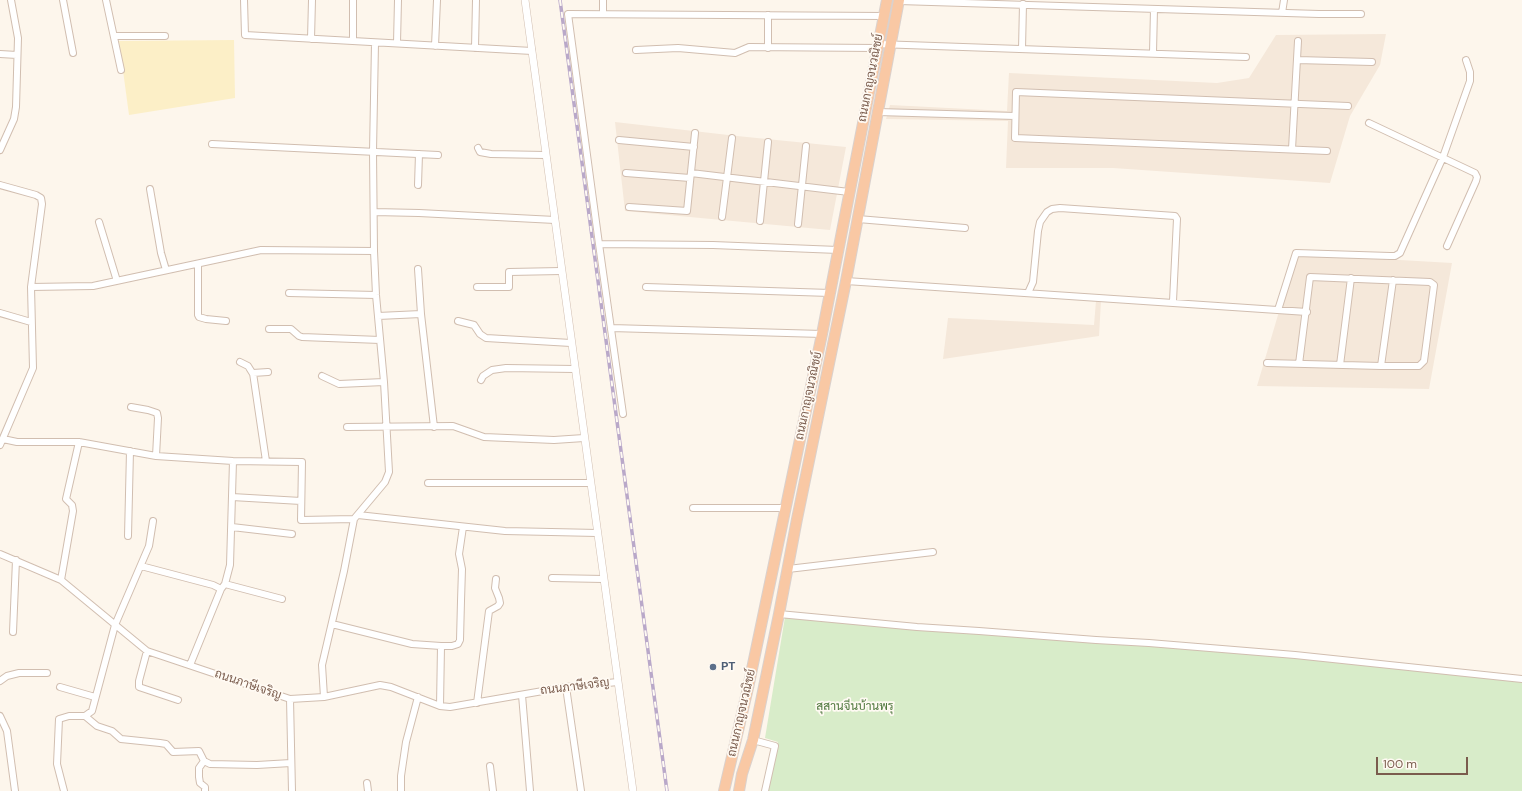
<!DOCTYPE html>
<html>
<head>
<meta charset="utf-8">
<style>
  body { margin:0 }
  #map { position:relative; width:1522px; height:791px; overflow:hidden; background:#fdf6ec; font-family:"DM Sans",sans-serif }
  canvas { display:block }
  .scale { position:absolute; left:1376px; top:757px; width:92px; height:18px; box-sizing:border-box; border:2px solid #7a5c4d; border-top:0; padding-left:5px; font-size:12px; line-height:14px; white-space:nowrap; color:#7a5c4d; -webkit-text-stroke:3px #fffaf3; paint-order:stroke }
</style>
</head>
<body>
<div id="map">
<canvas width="1522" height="791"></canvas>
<div class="scale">100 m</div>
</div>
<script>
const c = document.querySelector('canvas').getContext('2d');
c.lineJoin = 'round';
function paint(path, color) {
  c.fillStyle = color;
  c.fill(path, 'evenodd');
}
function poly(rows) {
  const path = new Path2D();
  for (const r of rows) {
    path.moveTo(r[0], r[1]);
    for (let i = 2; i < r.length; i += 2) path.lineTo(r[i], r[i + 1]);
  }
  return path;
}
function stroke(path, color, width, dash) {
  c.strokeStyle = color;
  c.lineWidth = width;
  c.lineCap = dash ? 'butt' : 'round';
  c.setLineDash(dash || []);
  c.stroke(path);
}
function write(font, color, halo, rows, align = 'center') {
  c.font = font + ' "DM Sans",Sarabun,sans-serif';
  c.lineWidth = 3.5;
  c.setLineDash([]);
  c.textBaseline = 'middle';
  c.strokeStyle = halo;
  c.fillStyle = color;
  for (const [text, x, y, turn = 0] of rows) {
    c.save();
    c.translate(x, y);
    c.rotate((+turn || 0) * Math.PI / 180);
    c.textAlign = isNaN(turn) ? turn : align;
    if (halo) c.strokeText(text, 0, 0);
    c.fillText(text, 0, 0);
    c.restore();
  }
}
const residential = poly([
  [1386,34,1380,65,1350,116,1330,183,1113,168,1006,168,1008,121,886,119,890,105,1007,111,1009,73,1217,83,1249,78,1276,35],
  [615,122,737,136,846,147,830,230,625,211],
  [1296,254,1452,263,1429,389,1257,386],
  [1096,301,1101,301,1099,336,943,359,948,318,1094,325]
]);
const green = poly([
  [785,617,1037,639,1149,645,1522,678,1522,791,767,791,778,742,765,738]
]);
const sand = poly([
  [234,40,235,98,129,115,119,41]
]);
const minor = poly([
  [63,0,73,53],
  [106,0,121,70],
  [244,0,245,35,532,51],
  [899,1,1319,14,1361,14],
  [1282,13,1284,0],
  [603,14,603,0],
  [114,36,165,36],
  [311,39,312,0],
  [353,41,353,0],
  [397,43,398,0],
  [878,44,1246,57],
  [435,46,437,0],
  [475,48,476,0],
  [768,48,768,15],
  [1022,49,1023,4],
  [636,50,678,48,735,53,749,47,877,48],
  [1153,53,1154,9],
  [0,54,17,55],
  [1297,60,1372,62],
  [878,112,1015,116],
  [1369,123,1475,173,1477,177,1476,181,1447,246],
  [619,140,694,147],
  [212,144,438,155],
  [478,148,480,152,491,154,545,155],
  [1292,149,1298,41],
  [0,150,14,119,16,107,18,38,11,0],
  [1327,151,1015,138,1016,92,1348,106],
  [626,173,690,178],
  [691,173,849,192],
  [0,185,36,195,41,198,42,204,31,287,33,368,0,445],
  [418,185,419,154],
  [150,189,161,253,166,270],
  [629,207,687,211,695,133],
  [374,212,419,213,555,220],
  [722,217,732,138],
  [858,219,965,228],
  [760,221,768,142],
  [99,222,117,281],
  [798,224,806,146],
  [599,244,568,14,884,16],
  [198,264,198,315,199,317,206,319,226,321],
  [418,269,421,314,434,427],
  [846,281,1307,312],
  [31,287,93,286,261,250,374,251],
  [477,287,509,287,509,272,561,271],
  [646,287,830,293],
  [289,293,376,295],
  [1028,293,1033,282,1038,231,1040,222,1047,212,1052,209,1060,208,1175,216,1177,219,1173,301],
  [1278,310,1296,253,1390,256,1395,256,1400,253,1443,157,1470,81,1470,72,1466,60],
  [0,313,31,322],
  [378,316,421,314],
  [458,321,474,325,480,334,486,338,571,343],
  [611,328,822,334],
  [269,329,291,329,299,336,302,337,380,340],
  [240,362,248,366,253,374],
  [1267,363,1381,366,1419,366,1424,361,1434,285,1430,282,1310,277,1299,364],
  [1340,365,1351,278],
  [1381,366,1393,280],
  [322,376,339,384,384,382],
  [481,380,483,376,492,370,506,368,574,369],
  [131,407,148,410,157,413,158,418,156,456],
  [623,414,599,244,713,245,838,250],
  [347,427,453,426,484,437,554,440,584,438],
  [3,439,17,442,79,442,156,456,233,461,302,462,301,520,354,519],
  [266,461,253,373,268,372],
  [428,483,590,483],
  [232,497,301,501],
  [693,508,785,508],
  [358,515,505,531,597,533],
  [232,527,292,534],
  [128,536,130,451],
  [0,554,61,580,147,651,290,699,324,697,380,685,391,687,440,706,450,707,566,687,618,682],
  [141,566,213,585,221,589],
  [788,569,933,552],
  [552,578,603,579],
  [61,580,73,511,72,505,66,499,79,442],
  [225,584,282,599],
  [779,614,917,627,979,631,1096,640,1149,643,1295,655,1522,679],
  [332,624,412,644,441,646,452,646,458,644,460,640,461,601,462,569,459,554,463,527],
  [13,632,16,560],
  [147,651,139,681,139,687,178,700],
  [190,665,221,589,225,584,230,565,233,461],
  [0,681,7,676,19,673,47,673],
  [60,687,95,697],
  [566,687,581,791],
  [522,695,530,791],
  [324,697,322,665,344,571,354,519,385,482,389,472,384,382,376,295,374,251,373,152,375,43],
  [290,699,292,791],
  [477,703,489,611,498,606,500,603,499,598,495,588,496,579],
  [440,706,441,646],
  [0,716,7,731,15,791],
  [85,716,97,726,112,731,121,739,160,743,166,744,173,752,199,751,204,761,210,764,257,765,291,763],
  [753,740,775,746,765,791],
  [204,761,199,768,199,777,200,783,205,787,205,791],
  [490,766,493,791],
  [367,783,368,791],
  [64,791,57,764,59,719,69,716,85,716,92,711,115,625,149,546,153,521],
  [401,791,401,776,406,742,418,697]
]);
const tertiary = poly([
  [525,0,633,791]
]);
const trunk = poly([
  [724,791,748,688,822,334,887,0],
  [739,791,742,774,753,740,779,614,797,519,846,281,899,0]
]);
const rail = poly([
  [560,0,667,791]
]);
const markers = [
  [713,667,4,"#5c6f8a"]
];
const streetNames = [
  ["ถนนกาญจนวณิชย์",871,78,-79],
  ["ถนนกาญจนวณิชย์",809,396,-78],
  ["ถนนภาษีเจริญ",248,685,19],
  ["ถนนภาษีเจริญ",575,687,-7],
  ["ถนนกาญจนวณิชย์",742,713,-77]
];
const serviceNames = [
  ["PT",721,667]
];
const parkNames = [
  ["สุสานจีนบ้านพรุ",855,707]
];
paint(residential, '#f5e8da');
paint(green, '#d8ecc9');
paint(sand, '#fcefc7');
stroke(minor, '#d1beb0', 8);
stroke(tertiary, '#d1beb0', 8);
stroke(trunk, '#dad1cd', 12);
stroke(minor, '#fff', 6);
stroke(tertiary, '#fff', 7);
stroke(trunk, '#f9c8a4', 10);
stroke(rail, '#b9a8c9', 3.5);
stroke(rail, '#fffaf3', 2, [6]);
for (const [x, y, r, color] of markers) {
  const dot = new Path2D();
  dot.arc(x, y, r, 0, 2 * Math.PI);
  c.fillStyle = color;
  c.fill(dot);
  stroke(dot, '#fffaf3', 1.5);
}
write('12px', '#7a5c4d', '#fffaf3', streetNames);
write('bold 12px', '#4e5e75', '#fffaf3', serviceNames, 'left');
write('12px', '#537a41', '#fffaf3', parkNames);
</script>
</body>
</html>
